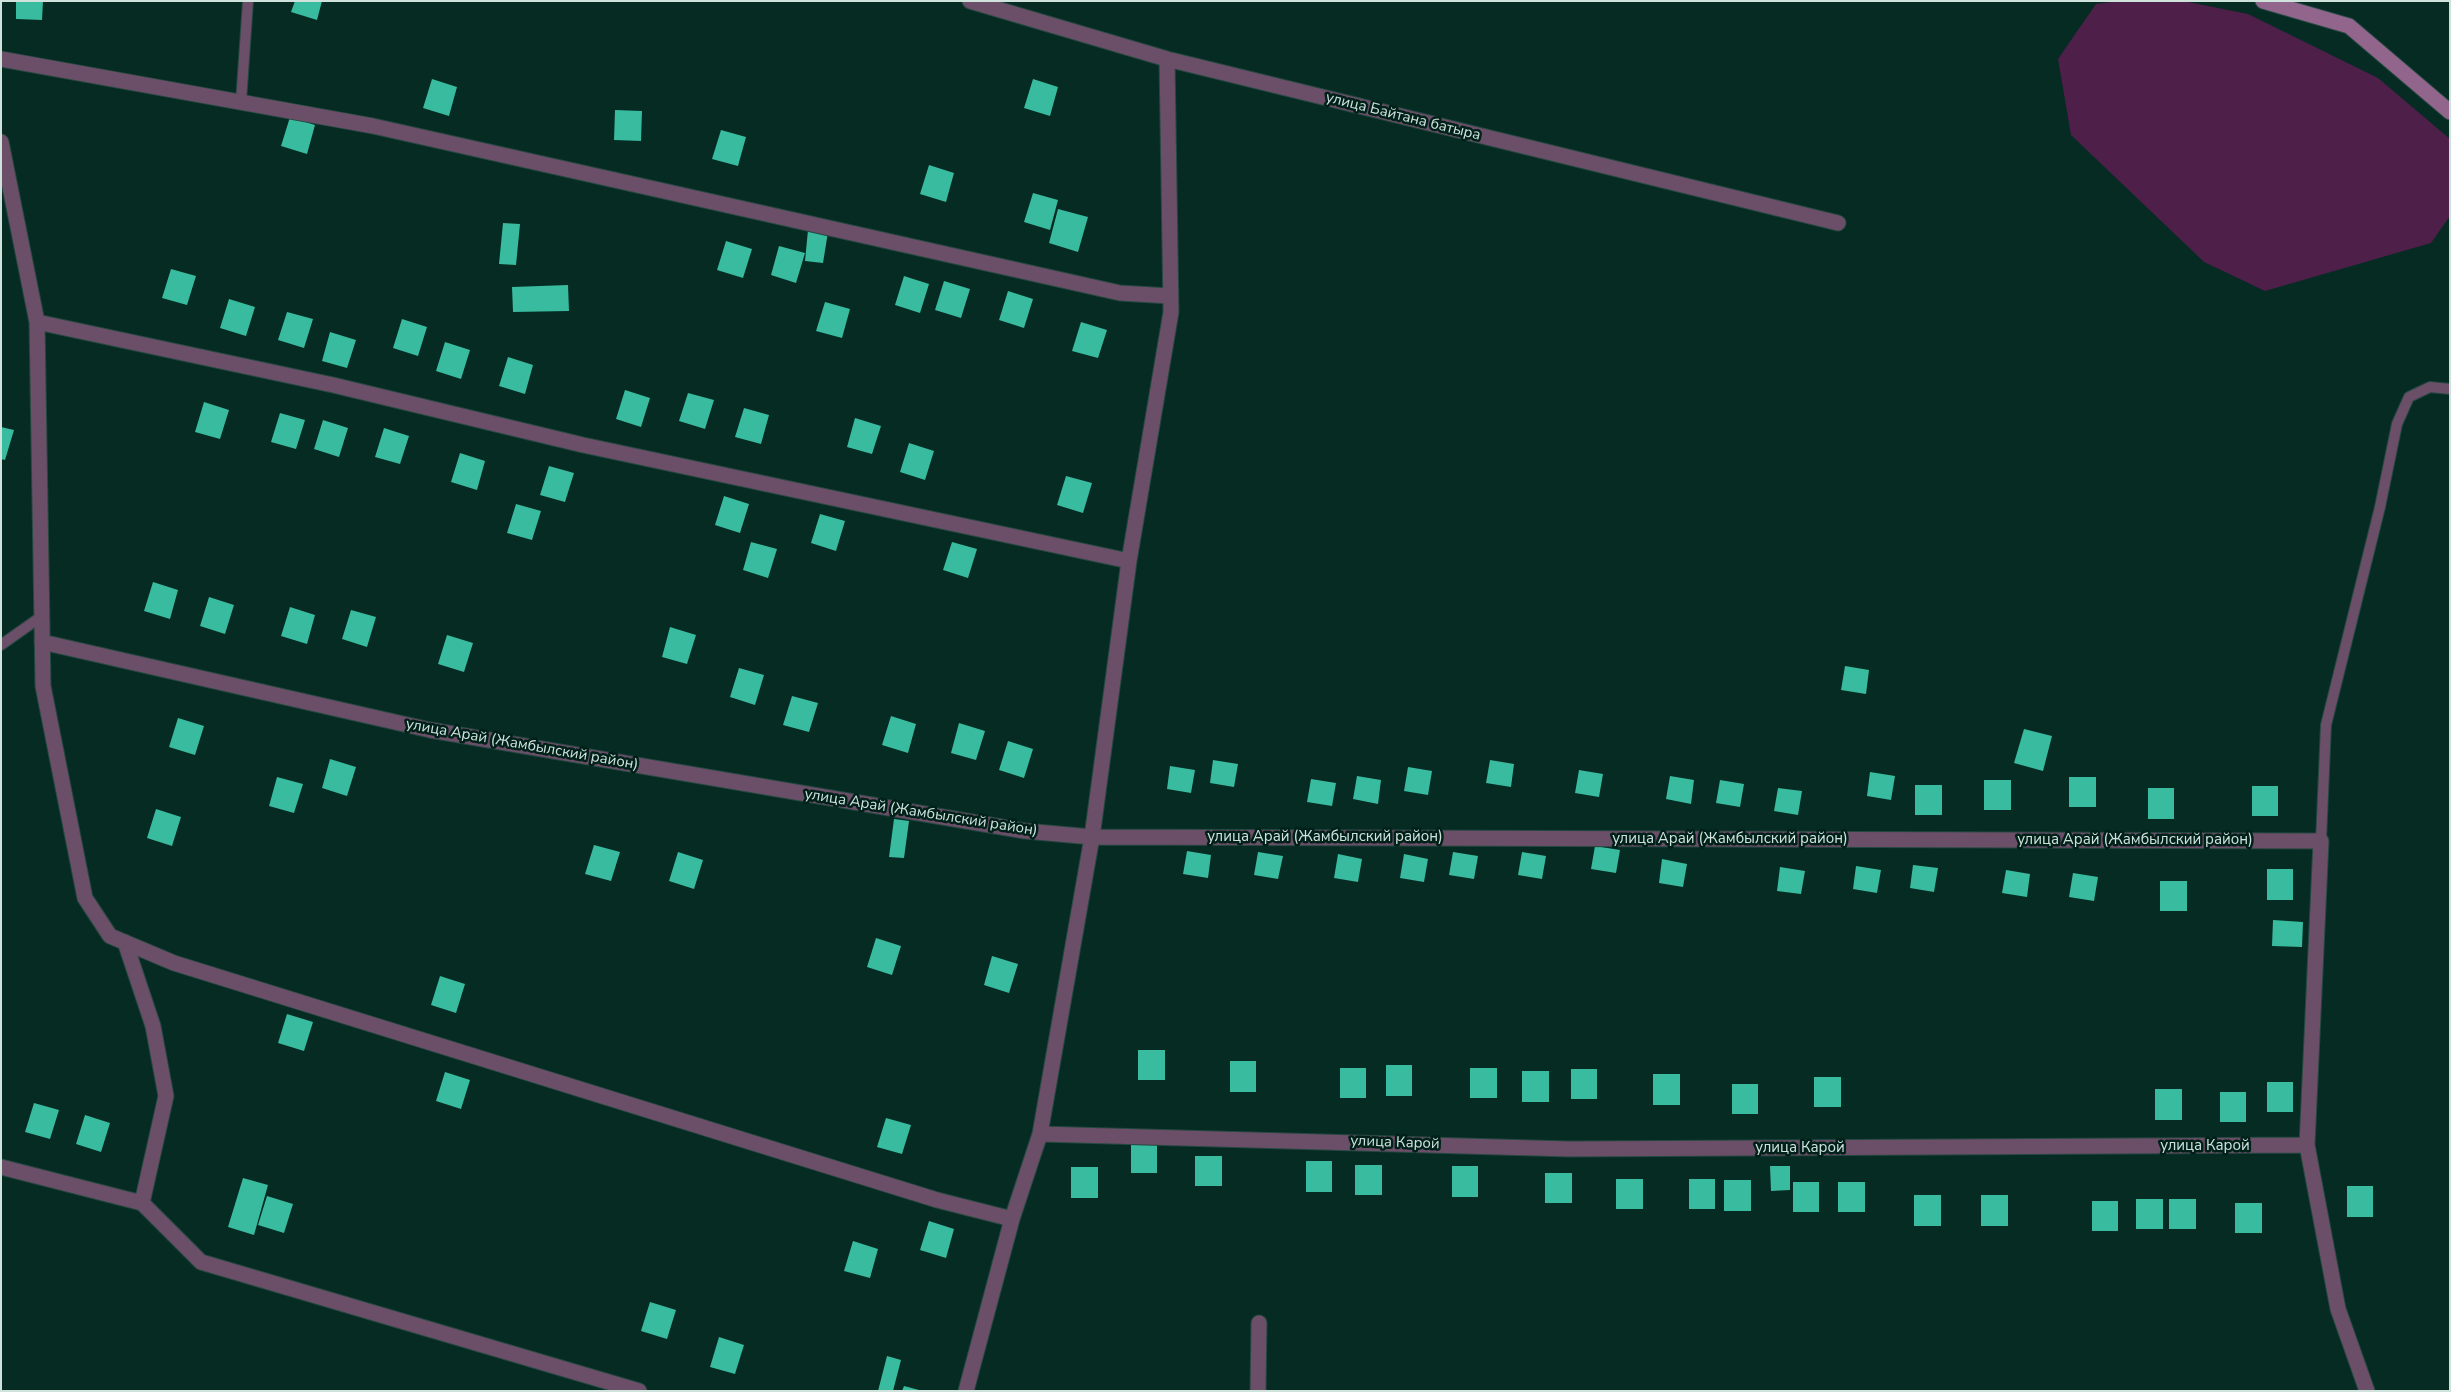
<!DOCTYPE html>
<html>
<head>
<meta charset="utf-8">
<style>
  body { margin:0 }
  #map { position:relative; width:2451px; height:1392px; overflow:hidden; background:#052b23; font-family:"Nunito Sans",sans-serif }
  canvas { display:block }
  .frame { position:absolute; inset:0; border:2px solid #cfe2dc; pointer-events:none }
</style>
</head>
<body>
<div id="map">
<canvas width="2451" height="1392"></canvas>
<div class="frame"></div>
</div>
<script>
const c = document.querySelector('canvas').getContext('2d');
c.lineJoin = 'round';
function paint(path, color) {
  c.fillStyle = color;
  c.fill(path, 'evenodd');
}
function poly(rows) {
  const path = new Path2D();
  for (const r of rows) {
    path.moveTo(r[0], r[1]);
    for (let i = 2; i < r.length; i += 2) path.lineTo(r[i], r[i + 1]);
  }
  return path;
}
function stroke(path, color, width, dash) {
  c.strokeStyle = color;
  c.lineWidth = width;
  c.lineCap = dash ? 'butt' : 'round';
  c.setLineDash(dash || []);
  c.stroke(path);
}
function write(font, color, halo, rows, align = 'center') {
  c.font = font + ' "Nunito Sans",sans-serif';
  c.lineWidth = 5;
  c.setLineDash([]);
  c.textBaseline = 'middle';
  c.strokeStyle = halo;
  c.fillStyle = color;
  for (const [text, x, y, turn = 0] of rows) {
    c.save();
    c.translate(x, y);
    c.rotate((+turn || 0) * Math.PI / 180);
    c.textAlign = isNaN(turn) ? turn : align;
    if (halo) c.strokeText(text, 0, 0);
    c.fillText(text, 0, 0);
    c.restore();
  }
}
const green = poly([
  [2119,1,2183,1,2248,14,2378,78,2450,139,2450,216,2431,243,2265,291,2204,262,2071,135,2058,59,2096,4]
]);
const building = poly([
  [16,1,43,1,42,20,16,19],
  [295,1,322,1,317,20,291,12],
  [432,79,457,87,449,116,423,108],
  [1033,79,1058,87,1050,116,1024,108],
  [615,110,642,111,641,141,614,140],
  [290,117,315,125,307,154,281,146],
  [721,130,746,137,738,166,712,159],
  [929,165,954,173,946,202,920,194],
  [1033,193,1058,200,1050,230,1024,222],
  [1058,209,1088,217,1078,252,1049,243],
  [503,223,520,224,516,265,499,264],
  [808,230,828,232,823,263,805,261],
  [726,241,752,249,743,278,717,270],
  [779,246,805,253,796,283,771,275],
  [171,269,196,276,187,305,162,298],
  [904,276,929,284,920,313,895,305],
  [944,281,970,289,961,318,935,310],
  [568,285,569,311,513,312,512,287],
  [1008,291,1033,299,1024,328,999,320],
  [229,299,255,307,246,336,220,328],
  [825,302,850,309,842,338,816,331],
  [287,312,313,319,304,348,278,340],
  [402,319,427,327,418,356,393,348],
  [1081,322,1107,330,1098,358,1072,351],
  [330,332,356,340,347,368,322,361],
  [445,342,470,350,461,379,436,371],
  [508,357,533,365,525,394,499,386],
  [625,390,650,398,641,427,616,419],
  [688,393,714,400,705,429,679,421],
  [204,402,229,410,220,439,195,432],
  [744,408,769,415,761,444,735,437],
  [280,413,305,420,296,449,271,442],
  [855,418,881,426,872,454,847,447],
  [323,420,348,428,339,457,314,449],
  [1,427,14,430,5,460,1,459],
  [384,428,409,436,400,464,375,457],
  [909,443,934,451,925,480,900,472],
  [460,453,485,461,477,490,451,482],
  [549,466,574,473,565,502,540,495],
  [1066,476,1092,483,1083,513,1057,505],
  [724,496,749,504,740,533,715,525],
  [516,504,541,511,532,540,507,533],
  [820,514,845,521,836,551,811,543],
  [751,542,777,549,768,578,743,570],
  [952,542,977,549,968,578,943,570],
  [153,582,178,590,170,619,144,611],
  [209,597,234,605,225,634,200,626],
  [290,607,315,615,307,644,281,636],
  [351,610,376,617,367,647,342,639],
  [670,627,696,635,687,664,662,657],
  [447,635,473,643,464,672,438,664],
  [1845,666,1869,670,1866,694,1841,690],
  [739,668,764,675,755,705,730,697],
  [792,696,818,703,809,732,783,725],
  [891,716,916,724,908,753,882,745],
  [178,718,204,726,195,755,169,747],
  [959,723,985,731,976,760,951,753],
  [2024,729,2052,736,2043,771,2014,763],
  [1008,741,1033,749,1024,778,999,770],
  [330,759,356,767,347,796,322,788],
  [1213,760,1238,764,1234,787,1210,783],
  [1490,760,1514,764,1511,787,1486,783],
  [1170,766,1195,770,1191,793,1167,789],
  [1408,767,1432,771,1428,795,1404,791],
  [1579,770,1603,774,1599,797,1575,793],
  [1870,772,1895,776,1891,800,1867,796],
  [1357,776,1381,780,1378,804,1353,799],
  [1670,776,1694,780,1691,804,1666,799],
  [277,777,303,784,294,813,269,806],
  [2069,777,2096,777,2096,807,2069,807],
  [1311,779,1336,783,1332,806,1307,802],
  [1720,780,1744,784,1740,807,1716,803],
  [1984,780,2011,780,2011,810,1984,810],
  [1915,785,1942,785,1942,815,1915,815],
  [2252,786,2278,786,2278,816,2252,816],
  [1778,788,1802,791,1798,815,1774,811],
  [2148,788,2174,788,2174,819,2148,819],
  [156,809,181,817,172,846,147,838],
  [894,819,909,821,904,858,889,857],
  [594,845,620,852,611,881,585,874],
  [1595,846,1620,850,1616,873,1591,869],
  [1187,851,1211,855,1208,878,1183,874],
  [678,852,703,860,694,889,669,881],
  [1258,852,1283,856,1278,879,1254,875],
  [1453,852,1478,856,1474,879,1449,875],
  [1522,852,1546,856,1542,879,1518,875],
  [1338,854,1362,859,1358,882,1334,878],
  [1404,854,1428,859,1424,882,1400,878],
  [1662,859,1687,864,1683,887,1659,883],
  [1913,865,1938,868,1934,892,1910,888],
  [1856,866,1881,870,1877,893,1853,889],
  [1780,867,1805,871,1801,894,1777,891],
  [2267,869,2293,869,2293,900,2267,900],
  [2006,870,2030,874,2027,897,2002,893],
  [2073,873,2098,877,2094,901,2069,897],
  [2160,881,2187,881,2187,911,2160,911],
  [2273,920,2303,922,2302,947,2272,946],
  [876,938,901,946,892,975,867,967],
  [992,956,1018,964,1009,993,984,985],
  [440,976,465,984,456,1013,431,1005],
  [287,1014,313,1022,304,1051,278,1043],
  [1138,1050,1165,1050,1165,1080,1138,1080],
  [1230,1061,1256,1061,1256,1092,1230,1092],
  [1386,1065,1412,1065,1412,1096,1386,1096],
  [1340,1068,1366,1068,1366,1098,1340,1098],
  [1470,1068,1497,1068,1497,1098,1470,1098],
  [1571,1069,1597,1069,1597,1099,1571,1099],
  [1522,1071,1549,1071,1549,1102,1522,1102],
  [445,1072,470,1080,461,1109,436,1101],
  [1653,1074,1680,1074,1680,1105,1653,1105],
  [1814,1077,1841,1077,1841,1107,1814,1107],
  [2267,1082,2293,1082,2293,1112,2267,1112],
  [1732,1084,1758,1084,1758,1114,1732,1114],
  [2155,1089,2182,1089,2182,1120,2155,1120],
  [2220,1092,2246,1092,2246,1122,2220,1122],
  [34,1103,59,1110,50,1139,25,1132],
  [85,1115,110,1123,101,1152,76,1144],
  [886,1118,911,1125,902,1154,877,1147],
  [1131,1142,1157,1142,1157,1173,1131,1173],
  [1195,1156,1222,1156,1222,1186,1195,1186],
  [1306,1161,1332,1161,1332,1192,1306,1192],
  [1355,1165,1382,1165,1382,1195,1355,1195],
  [1452,1166,1478,1166,1478,1197,1452,1197],
  [1770,1166,1790,1166,1790,1190,1771,1191],
  [1071,1167,1098,1167,1098,1198,1071,1198],
  [1545,1173,1572,1173,1572,1203,1545,1203],
  [243,1178,268,1185,254,1235,228,1227],
  [1616,1179,1643,1179,1643,1209,1616,1209],
  [1689,1179,1715,1179,1715,1209,1689,1209],
  [1724,1180,1751,1180,1751,1211,1724,1211],
  [1793,1182,1819,1182,1819,1212,1793,1212],
  [1838,1182,1865,1182,1865,1212,1838,1212],
  [2347,1186,2373,1186,2373,1217,2347,1217],
  [1914,1195,1941,1195,1941,1226,1914,1226],
  [1981,1195,2008,1195,2008,1226,1981,1226],
  [267,1196,293,1204,284,1233,258,1225],
  [2136,1199,2163,1199,2163,1229,2136,1229],
  [2169,1199,2196,1199,2196,1229,2169,1229],
  [2092,1201,2118,1201,2118,1231,2092,1231],
  [2235,1203,2262,1203,2262,1233,2235,1233],
  [929,1221,954,1229,946,1258,920,1250],
  [853,1241,878,1249,870,1278,844,1271],
  [650,1302,676,1310,667,1339,641,1331],
  [719,1337,744,1345,735,1374,710,1367],
  [887,1356,901,1360,893,1391,878,1391],
  [904,1386,919,1390,919,1391,902,1391]
]);
const lane = poly([
  [241,102,248,1],
  [1,645,42,616],
  [2321,841,2326,725,2380,507,2397,424,2409,397,2430,387,2450,389]
]);
const street = poly([
  [970,1,1167,59,1838,223],
  [1,59,373,126,1120,293,1170,296],
  [1,142,37,322,333,385,583,445,1129,561],
  [37,322,43,686,85,898,110,936,174,963,937,1200,1012,1219],
  [42,642,430,730,1025,831,1092,837,2321,841,2307,1145],
  [125,942,153,1026,166,1096,142,1203],
  [1040,1134,1569,1149,2307,1145,2338,1309,2367,1391],
  [1,1167,142,1203,201,1262,639,1391],
  [966,1391,1012,1219,1040,1134,1092,837,1129,561,1171,312,1167,59],
  [1258,1391,1259,1323]
]);
const secondary = poly([
  [2263,1,2349,26,2450,112]
]);
const streetNames = [
  ["улица Байтана батыра",1403,117,14],
  ["улица Арай (Жамбылский район)",522,745,10],
  ["улица Арай (Жамбылский район)",921,813,9],
  ["улица Арай (Жамбылский район)",1325,837],
  ["улица Арай (Жамбылский район)",1730,839],
  ["улица Арай (Жамбылский район)",2135,840],
  ["улица Карой",1395,1143,2],
  ["улица Карой",2205,1146],
  ["улица Карой",1800,1148]
];
paint(green, '#4d1f49');
paint(building, '#38bb9e');
stroke(lane, '#254841', 12);
stroke(street, '#254841', 17);
stroke(secondary, '#254841', 17);
stroke(lane, '#6b4e67', 10);
stroke(street, '#6b4e67', 15);
stroke(secondary, '#92658d', 15);
write('15px', '#cfe2dc', '#002119', streetNames);
</script>
</body>
</html>
